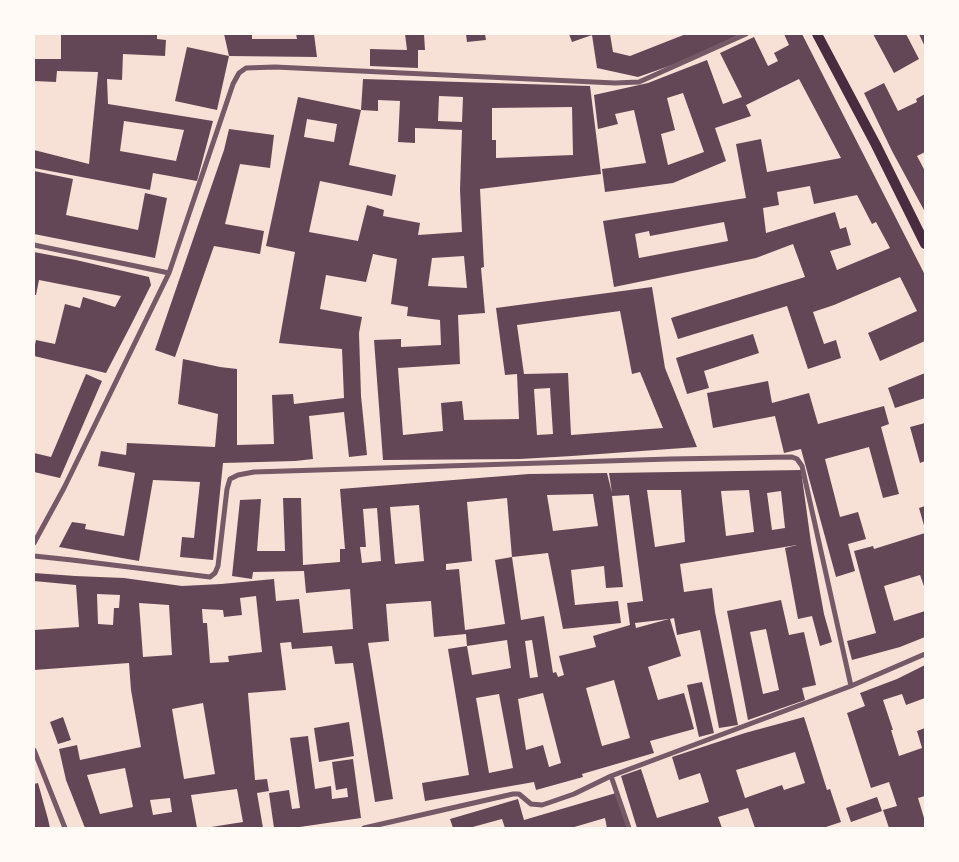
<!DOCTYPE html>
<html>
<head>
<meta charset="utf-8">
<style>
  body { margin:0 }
  #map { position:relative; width:959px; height:862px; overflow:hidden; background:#f7e1d7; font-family:"Roboto Serif",serif }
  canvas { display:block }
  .frame { position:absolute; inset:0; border:35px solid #fffaf5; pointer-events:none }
</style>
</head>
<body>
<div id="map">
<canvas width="959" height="862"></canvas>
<div class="frame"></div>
</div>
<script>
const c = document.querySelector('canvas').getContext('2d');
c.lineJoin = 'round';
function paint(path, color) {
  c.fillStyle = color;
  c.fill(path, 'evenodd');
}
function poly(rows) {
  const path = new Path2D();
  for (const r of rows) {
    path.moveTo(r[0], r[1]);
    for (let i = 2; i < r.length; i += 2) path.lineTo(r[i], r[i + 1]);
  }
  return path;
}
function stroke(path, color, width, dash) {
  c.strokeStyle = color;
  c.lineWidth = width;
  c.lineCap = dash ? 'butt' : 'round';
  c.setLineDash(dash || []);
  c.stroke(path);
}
const building = poly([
  [61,34,157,34,157,39,166,40,165,56,123,54,122,80,107,79,108,104,213,121,197,181,153,173,150,190,34,168,34,150,89,164,98,72,57,71,56,82,34,81,34,59,61,59],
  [124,121,184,130,176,161,120,151],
  [224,34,252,34,252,39,297,39,296,34,314,34,317,57,229,56,217,110,175,101,187,47,229,56],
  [405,34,424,34,425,50,418,50,418,68,370,66,370,49,407,50],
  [466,34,485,34,486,40,467,42],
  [569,34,595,34,572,42],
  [600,34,610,34,613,52,630,56,686,34,740,34,689,59,638,77,597,68,592,35],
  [784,34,802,34,925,275,925,341,880,361,868,333,917,311,900,277,834,305,813,312,824,344,836,340,841,358,808,369,787,306,678,339,671,318,805,277,793,244,756,258,614,287,603,221,746,198,736,144,761,139,767,172,841,158,799,79,746,105,751,116,715,128,726,161,673,183,605,192,602,169,646,163,634,110,615,114,618,124,598,129,594,95,648,83,707,60,723,104,742,97,720,53,754,37,768,66,778,61,774,53,789,45],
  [683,93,704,152,668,165,661,134,675,130,667,98],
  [810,186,814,204,857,195,872,224,876,222,890,248,837,270,830,251,851,245,846,227,840,229,835,212,766,233,763,208,779,205,777,192],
  [724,222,728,241,639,258,635,234,649,231,650,236],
  [873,34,906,34,919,59,894,73],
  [919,34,925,34,925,47],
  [363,79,590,86,601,174,480,189,484,267,481,268,485,313,458,315,460,364,398,368,403,435,443,431,441,403,462,401,464,420,519,419,517,374,505,375,496,308,652,287,665,368,697,447,572,456,520,459,383,460,374,340,401,339,401,347,441,345,440,320,407,316,408,307,391,304,397,259,373,254,366,282,326,275,320,309,362,317,359,333,361,396,367,455,349,457,344,412,309,416,313,459,295,461,223,463,213,560,180,557,182,537,194,538,200,482,153,480,139,561,59,547,72,522,86,524,85,529,124,536,135,473,98,466,101,451,126,455,127,443,215,447,218,414,178,404,183,359,220,367,237,369,237,445,274,444,272,395,293,394,294,404,344,398,342,349,279,343,295,252,266,246,298,97,361,110,349,165,396,175,392,196,320,181,309,232,358,241,367,205,384,210,383,216,420,223,418,235,462,232,460,190,462,130,415,128,415,143,398,142,400,101,378,100,378,111,361,110],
  [439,96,463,97,462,122,438,121],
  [572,107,573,155,496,158,496,140,492,140,492,108],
  [307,119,337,124,334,142,304,137],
  [464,256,467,288,428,286,432,258],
  [620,311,632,374,640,372,663,428,571,435,568,373,524,374,517,325],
  [550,388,553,434,537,435,534,389],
  [884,83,898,111,917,102,916,99,925,94,925,152,917,156,925,171,925,212,892,151,864,93],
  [229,129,274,135,270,168,240,164,225,224,264,231,260,254,214,246,175,357,155,350,200,219,224,150],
  [34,171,73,179,66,215,138,230,145,193,167,198,155,258,34,234],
  [34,252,76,260,149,277,151,285,132,323,106,373,34,356,34,349,36,340,55,344,65,304,80,308,83,297,115,307,121,296,39,280,36,295,34,295],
  [753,334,759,353,704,371,709,388,687,394,676,358],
  [925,373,925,398,895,408,888,388],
  [86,374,102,381,60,478,34,472,34,453,51,457],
  [768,381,772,403,809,393,818,424,884,406,889,424,881,427,899,494,883,498,869,447,825,459,840,517,858,512,866,539,848,544,855,571,836,577,801,449,784,453,775,416,713,428,707,393],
  [925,423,925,461,920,463,910,427],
  [801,470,811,543,824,614,832,642,820,646,812,616,798,619,785,548,797,545,680,564,684,592,712,588,715,612,738,725,719,728,700,630,677,635,674,618,670,619,681,656,648,667,658,700,684,693,694,729,650,741,654,753,582,774,583,777,536,790,534,782,425,801,422,783,469,775,448,649,467,646,472,675,511,668,507,640,467,646,466,634,434,637,431,601,386,604,389,641,368,643,393,799,375,802,353,663,335,664,332,646,292,649,291,642,280,643,286,690,248,693,255,780,267,779,269,791,257,793,263,828,211,828,211,827,243,822,237,789,191,795,197,828,85,828,66,780,59,749,77,745,80,760,141,747,131,690,129,663,34,670,34,630,79,627,76,585,34,581,34,573,75,576,124,578,182,586,221,584,274,579,276,601,299,599,303,633,353,629,350,589,306,593,304,571,253,572,252,579,232,576,240,500,261,499,257,551,285,551,283,498,301,498,303,565,340,562,340,549,345,549,340,489,529,474,607,473,612,493,609,473],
  [647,490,681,490,685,542,655,547],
  [749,490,754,532,726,536,721,491],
  [781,491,785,528,772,530,767,493],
  [593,494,598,526,553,531,547,495],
  [629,495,643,601,627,603,630,625,593,636,596,647,559,656,564,675,558,677,556,672,553,673,544,616,521,620,512,557,548,553,563,629,621,623,618,601,575,605,571,570,604,566,606,588,623,587,612,496],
  [507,498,512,557,495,560,505,624,465,630,459,569,446,570,446,564,472,561,467,502],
  [419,505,424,561,395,564,390,507],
  [377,508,381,561,362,563,360,547,366,547,363,509],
  [97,594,120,595,119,608,114,608,113,625,98,624],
  [256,596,262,652,228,656,229,662,210,663,207,623,203,623,202,609,223,610,224,617,242,615,240,598],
  [139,603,169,605,172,655,143,657],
  [669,619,636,628,635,623],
  [532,640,538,677,530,678,525,641],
  [614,680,630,738,602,746,586,688],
  [543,693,561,763,549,767,543,745,526,750,518,699],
  [499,694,513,768,489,773,476,698],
  [203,703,215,774,184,779,172,709],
  [125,768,133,807,100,814,87,775],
  [170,798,172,812,153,815,150,800],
  [925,506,925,529,919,508],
  [925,533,925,589,920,575,884,586,894,621,925,611,925,637,900,647,852,660,847,641,876,633,854,551,873,546,874,549],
  [781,600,789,635,804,632,816,685,802,688,805,700,748,720,727,611],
  [766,629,779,690,763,694,750,632],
  [925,665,925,698,906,705,902,694,883,700,893,730,891,730,899,756,922,748,917,731,925,728,925,796,918,798,925,821,925,828,889,828,883,810,897,806,889,782,871,788,847,713,865,706,860,693,897,679],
  [702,682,714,733,699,737,687,685],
  [63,717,71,740,58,744,50,722],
  [804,717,827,790,830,789,841,822,823,828,755,828,748,808,718,817,722,828,637,828,621,776,641,769,657,818,709,802,700,773,679,780,672,757,745,733],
  [795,752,805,783,784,790,782,785,745,798,736,770],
  [349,722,354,756,319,762,314,728],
  [308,736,315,789,331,786,332,799,348,797,347,788,336,790,332,762,353,759,361,818,293,828,274,828,269,793,289,790,292,809,300,808,290,738],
  [38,783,48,819,50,828,34,828,34,784],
  [616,793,627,828,607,828,605,818,571,828,505,828,502,819,469,828,453,828,450,819,518,799,524,820],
  [877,797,882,811,851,822,846,808]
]);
const minor = poly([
  [34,245,169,273],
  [34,543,64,488,169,273,233,84,239,73,246,68,275,67,615,83,639,82,746,34],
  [34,556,72,560,210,577,215,573,218,566,227,489,230,479,238,475,254,472,670,459,792,457,797,459,802,466,851,686],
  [34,750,65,828],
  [611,776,629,828],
  [364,828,513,794,519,794,531,804,542,805,548,803,574,794,611,776,851,686,925,654]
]);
const secondary = poly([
  [817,34,876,145,925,244]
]);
paint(building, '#644757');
stroke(minor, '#755966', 5);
stroke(secondary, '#4a2c40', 10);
</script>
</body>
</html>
